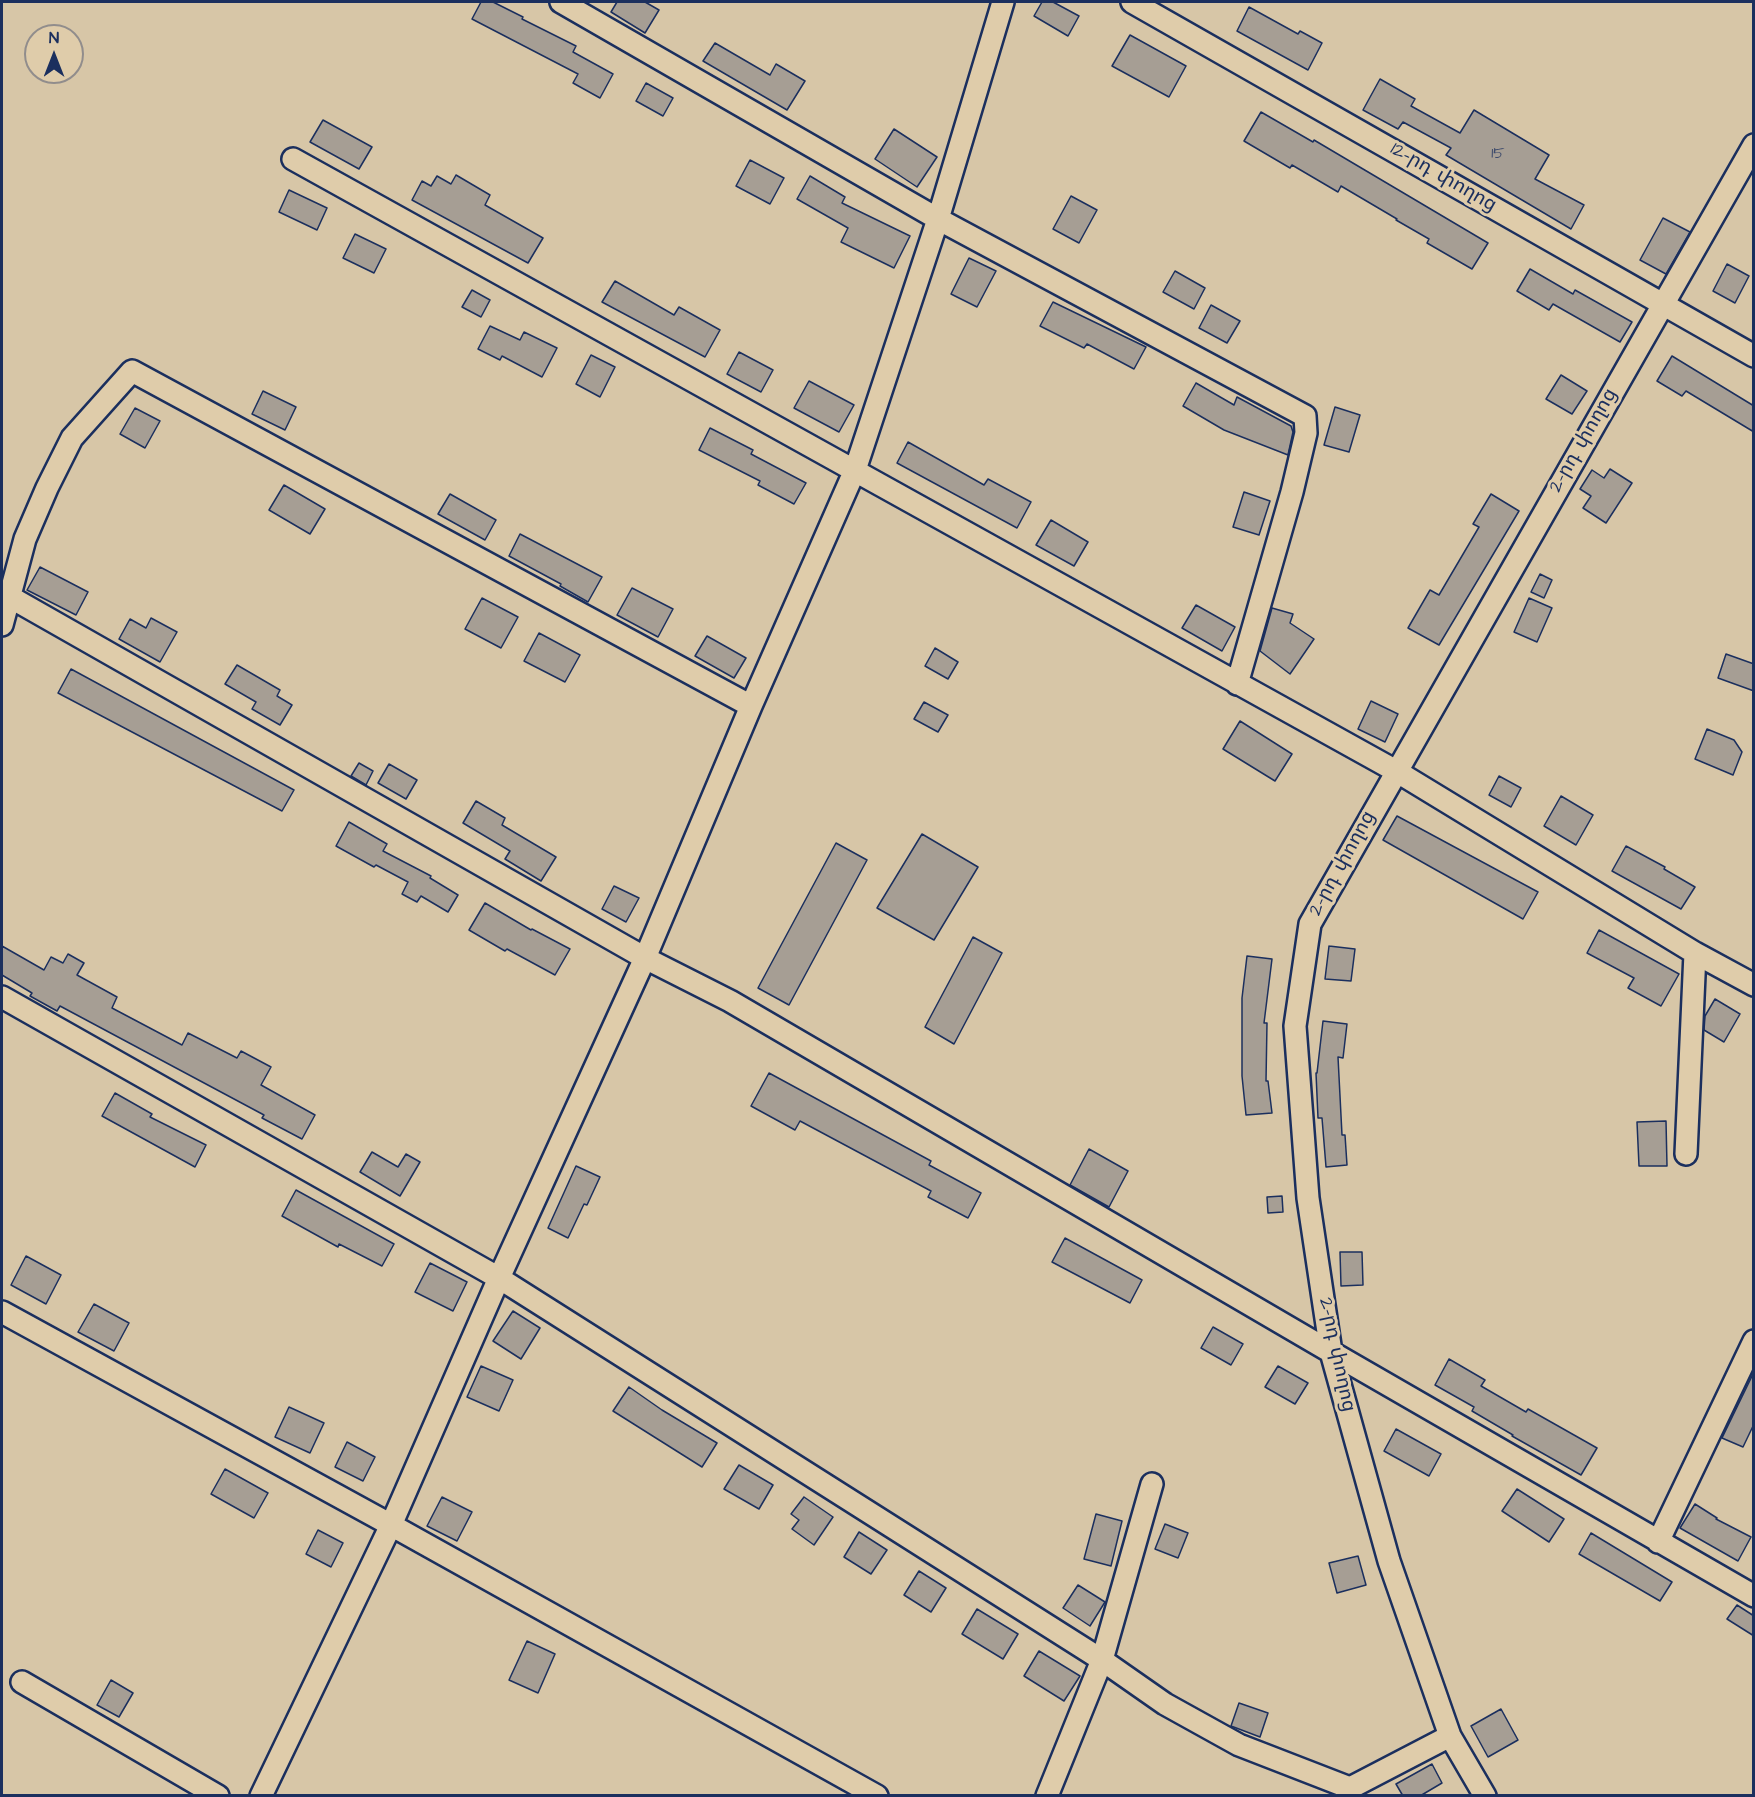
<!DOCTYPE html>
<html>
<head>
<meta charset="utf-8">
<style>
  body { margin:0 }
  #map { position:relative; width:1755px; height:1797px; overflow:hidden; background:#d7c6a7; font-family:"Architects Daughter",sans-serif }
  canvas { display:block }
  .frame { position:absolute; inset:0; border:3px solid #1b2f5e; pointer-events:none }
  .north { position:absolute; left:24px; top:24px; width:60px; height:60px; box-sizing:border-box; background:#dfccaa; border:2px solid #918d8c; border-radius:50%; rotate:0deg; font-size:16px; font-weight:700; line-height:24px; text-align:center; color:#1b2f5e }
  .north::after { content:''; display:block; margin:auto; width:21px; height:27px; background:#1b2f5e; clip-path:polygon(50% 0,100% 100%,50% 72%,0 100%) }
</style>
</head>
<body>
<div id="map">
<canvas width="1755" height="1797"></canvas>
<div class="frame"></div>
<div class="north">N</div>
</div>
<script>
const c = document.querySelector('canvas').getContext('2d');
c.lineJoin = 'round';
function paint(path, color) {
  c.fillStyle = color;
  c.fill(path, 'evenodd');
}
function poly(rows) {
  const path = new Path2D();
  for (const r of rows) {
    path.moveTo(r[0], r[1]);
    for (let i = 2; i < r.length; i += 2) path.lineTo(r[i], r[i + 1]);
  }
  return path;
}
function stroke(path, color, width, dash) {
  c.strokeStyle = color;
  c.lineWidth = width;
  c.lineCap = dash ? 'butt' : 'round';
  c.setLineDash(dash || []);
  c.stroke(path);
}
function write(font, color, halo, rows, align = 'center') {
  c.font = font + ' "Architects Daughter","Noto Sans Armenian",sans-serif';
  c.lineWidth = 6;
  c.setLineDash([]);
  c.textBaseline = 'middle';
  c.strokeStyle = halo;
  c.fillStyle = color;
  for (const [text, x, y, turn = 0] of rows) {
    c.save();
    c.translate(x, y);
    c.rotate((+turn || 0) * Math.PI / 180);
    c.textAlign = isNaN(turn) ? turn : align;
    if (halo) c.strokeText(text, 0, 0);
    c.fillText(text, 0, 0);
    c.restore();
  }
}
const building = poly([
  [481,2,493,2,523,17,522,19,576,46,573,52,613,74,600,98,573,83,578,74,472,19,481,2],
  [617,2,645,2,659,10,645,33,611,12,617,2],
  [1042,2,1053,2,1079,16,1068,36,1034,16,1042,2],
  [1249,7,1298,34,1300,31,1322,43,1308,70,1237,31,1249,7],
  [1130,35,1186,66,1169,97,1112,66,1130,35],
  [715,43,770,75,776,64,805,81,787,110,703,61,715,43],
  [1380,79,1415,99,1411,106,1460,133,1474,110,1549,155,1535,179,1584,205,1571,229,1446,155,1451,148,1403,122,1398,129,1363,110,1380,79],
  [646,83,673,98,663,116,636,101,646,83],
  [1261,112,1313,142,1314,140,1488,243,1472,269,1427,243,1429,239,1396,220,1397,219,1341,186,1338,192,1292,165,1290,168,1244,141,1261,112],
  [323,120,372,147,359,169,310,142,323,120],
  [894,129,937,157,917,187,875,159,894,129],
  [750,160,784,178,770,204,736,186,750,160],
  [456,175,490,195,485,205,543,238,528,263,412,200,422,181,431,186,437,176,451,184,456,175],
  [810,176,845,197,842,203,910,236,894,268,841,242,848,228,797,199,810,176],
  [289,190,327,208,317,230,279,212,289,190],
  [1071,196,1097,210,1079,243,1053,229,1071,196],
  [1663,218,1690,232,1666,274,1640,260,1663,218],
  [355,234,386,249,374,273,343,258,355,234],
  [969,258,996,271,977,307,951,294,969,258],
  [1727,264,1749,276,1735,303,1713,291,1727,264],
  [1530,269,1573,294,1575,290,1632,322,1620,342,1553,304,1549,310,1517,291,1530,269],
  [1175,271,1205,288,1194,309,1163,292,1175,271],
  [615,281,674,315,679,307,720,330,705,357,602,302,615,281],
  [472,290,490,300,481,317,462,307,472,290],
  [1053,302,1146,347,1134,369,1087,344,1084,348,1040,326,1053,302],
  [1211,305,1240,321,1227,343,1199,328,1211,305],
  [490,326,520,340,524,332,557,348,542,377,502,356,500,360,478,349,490,326],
  [739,352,773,370,761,392,727,374,739,352],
  [591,355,615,367,600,397,576,384,591,355],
  [1672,356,1754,406,1754,432,1686,391,1682,396,1657,381,1672,356],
  [1561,375,1587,391,1572,414,1546,399,1561,375],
  [809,381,854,405,839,432,794,408,809,381],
  [1196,383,1234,405,1237,397,1291,426,1293,432,1288,455,1224,430,1183,406,1196,383],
  [263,391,296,407,285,430,252,414,263,391],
  [1335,407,1360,415,1349,452,1324,445,1335,407],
  [135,408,160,421,145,448,120,434,135,408],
  [710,428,753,450,751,454,806,483,794,504,758,485,760,481,699,450,710,428],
  [908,442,984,485,988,479,1031,502,1017,528,897,463,908,442],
  [1610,469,1632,483,1606,523,1583,508,1591,496,1580,489,1592,470,1604,478,1610,469],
  [284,485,325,509,310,534,269,510,284,485],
  [1244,492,1270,501,1259,535,1233,527,1244,492],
  [450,494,496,520,485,540,438,514,450,494],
  [1491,494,1519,511,1439,645,1408,628,1430,590,1439,595,1479,527,1473,524,1491,494],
  [1051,520,1088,542,1074,566,1036,545,1051,520],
  [520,534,602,577,588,602,560,586,561,584,509,556,520,534],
  [40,567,88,592,76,615,27,590,40,567],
  [1540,574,1552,580,1544,598,1531,592,1540,574],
  [632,588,673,609,658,637,617,615,632,588],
  [482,598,518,617,501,648,465,629,482,598],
  [1529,598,1552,608,1537,642,1514,632,1529,598],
  [1196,605,1235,627,1222,651,1182,628,1196,605],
  [1272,608,1293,614,1290,623,1314,639,1290,674,1260,651,1272,608],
  [151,618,177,632,160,662,119,639,130,619,146,628,151,618],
  [539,633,580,655,565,682,524,661,539,633],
  [707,636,746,658,734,678,695,656,707,636],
  [935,648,958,662,948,679,925,666,935,648],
  [1726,654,1754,664,1754,691,1718,678,1726,654],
  [237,665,280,690,277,696,292,705,280,725,252,709,256,702,225,684,237,665],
  [71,669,294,790,282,811,58,693,71,669],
  [1371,701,1398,714,1385,742,1358,729,1371,701],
  [924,702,948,715,938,732,914,719,924,702],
  [1240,721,1292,754,1275,781,1223,749,1240,721],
  [1707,729,1734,740,1742,752,1733,775,1695,759,1707,729],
  [359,763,373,771,366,785,351,776,359,763],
  [389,764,417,780,406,799,378,783,389,764],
  [1499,776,1521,788,1511,807,1489,795,1499,776],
  [1561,796,1593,815,1576,845,1544,826,1561,796],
  [476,801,505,818,502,825,556,857,541,881,505,859,510,851,463,823,476,801],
  [1397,816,1538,892,1523,919,1383,840,1397,816],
  [349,822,387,844,383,851,431,876,430,878,458,895,448,912,421,896,417,902,402,894,408,882,376,865,374,867,336,846,349,822],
  [922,834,978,867,934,940,877,908,922,834],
  [836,843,867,860,789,1005,758,988,836,843],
  [1626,846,1665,867,1664,869,1695,887,1681,909,1612,871,1626,846],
  [614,886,639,898,626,922,602,909,614,886],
  [485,903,531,930,532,929,570,949,555,975,507,949,505,951,469,930,485,903],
  [1599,930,1679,974,1661,1006,1628,988,1634,978,1587,953,1599,930],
  [973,937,1002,953,954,1044,925,1027,973,937],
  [2,946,44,970,51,957,63,963,68,954,84,963,77,975,117,997,112,1008,182,1045,188,1033,237,1058,241,1051,271,1067,261,1085,315,1115,302,1139,262,1118,264,1115,60,1006,57,1011,30,996,32,993,2,975,2,946],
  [1329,946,1355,949,1351,981,1325,979,1329,946],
  [1247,956,1272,959,1264,1023,1267,1023,1266,1081,1268,1081,1272,1113,1246,1115,1242,1076,1242,998,1247,956],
  [1715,999,1740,1014,1724,1042,1704,1030,1705,1016,1715,999],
  [1323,1021,1347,1024,1343,1058,1338,1057,1342,1135,1345,1135,1347,1165,1326,1167,1322,1118,1318,1118,1316,1073,1317,1073,1323,1021],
  [769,1073,931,1161,929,1165,981,1193,968,1218,928,1197,931,1191,800,1121,795,1130,751,1106,769,1073],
  [115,1093,152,1114,150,1117,206,1145,195,1167,102,1116,115,1093],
  [1666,1121,1667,1166,1639,1166,1637,1122,1666,1121],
  [1089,1149,1128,1171,1109,1207,1070,1185,1089,1149],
  [372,1152,398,1167,406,1154,420,1162,400,1196,360,1172,372,1152],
  [576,1166,600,1177,587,1205,584,1204,568,1238,548,1228,576,1166],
  [296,1190,394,1244,382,1266,339,1244,338,1247,282,1216,296,1190],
  [1282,1196,1283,1212,1268,1213,1267,1197,1282,1196],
  [1065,1238,1142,1280,1130,1303,1052,1262,1065,1238],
  [1340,1252,1362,1252,1363,1285,1341,1286,1340,1252],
  [26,1256,61,1275,46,1304,11,1285,26,1256],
  [430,1263,467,1282,453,1311,415,1292,430,1263],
  [94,1304,129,1323,114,1351,78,1332,94,1304],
  [513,1311,540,1328,521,1359,493,1341,513,1311],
  [1213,1327,1243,1344,1231,1365,1201,1348,1213,1327],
  [1449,1359,1485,1380,1481,1386,1526,1412,1528,1409,1597,1448,1581,1475,1512,1436,1513,1435,1472,1411,1474,1407,1435,1385,1449,1359],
  [481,1366,513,1380,499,1411,467,1397,481,1366],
  [1278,1366,1308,1383,1295,1404,1265,1387,1278,1366],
  [1754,1372,1754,1424,1743,1447,1722,1438,1754,1372],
  [629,1387,662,1410,717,1443,702,1467,613,1411,629,1387],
  [289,1407,324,1423,310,1453,275,1437,289,1407],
  [1396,1429,1441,1454,1429,1476,1384,1451,1396,1429],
  [347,1442,375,1457,363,1481,335,1467,347,1442],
  [739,1465,773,1485,759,1509,724,1489,739,1465],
  [225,1469,268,1493,254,1518,211,1494,225,1469],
  [1517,1489,1564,1519,1549,1542,1502,1511,1517,1489],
  [442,1497,472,1512,457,1541,427,1526,442,1497],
  [804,1497,833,1517,814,1545,792,1529,799,1520,791,1514,804,1497],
  [1695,1504,1717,1518,1716,1519,1751,1537,1738,1561,1680,1528,1695,1504],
  [1096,1514,1122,1521,1111,1566,1084,1559,1096,1514],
  [1165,1524,1188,1533,1178,1558,1155,1549,1165,1524],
  [318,1530,343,1543,331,1567,306,1554,318,1530],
  [859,1532,887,1550,871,1574,844,1557,859,1532],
  [1591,1533,1672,1582,1660,1601,1579,1554,1591,1533],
  [1358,1556,1366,1585,1337,1593,1329,1563,1358,1556],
  [919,1571,946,1588,931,1612,904,1595,919,1571],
  [1078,1585,1105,1602,1090,1626,1063,1608,1078,1585],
  [1737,1605,1754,1616,1754,1636,1727,1619,1737,1605],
  [977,1609,1018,1634,1003,1659,962,1634,977,1609],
  [527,1641,555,1654,538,1693,509,1680,527,1641],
  [1039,1651,1080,1676,1064,1701,1024,1676,1039,1651],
  [111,1680,133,1693,119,1717,97,1705,111,1680],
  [1239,1703,1268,1713,1260,1737,1231,1726,1239,1703],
  [1501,1709,1518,1740,1488,1757,1471,1726,1501,1709],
  [1432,1764,1442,1783,1420,1796,1403,1796,1396,1784,1432,1764]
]);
const minor = poly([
  [561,2,938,219,1305,416,1306,433,1292,492,1237,684],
  [1132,2,1754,356],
  [293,159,1396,771,1695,953,1754,985],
  [10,597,645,958,730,1001,1331,1352,1754,1596],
  [2,625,25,539,47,488,72,438,132,371,751,706],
  [2,997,499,1278,1102,1660,1165,1704,1239,1745,1350,1788,1450,1736],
  [1686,1154,1695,953],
  [2,1312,391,1525,877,1796],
  [1658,1542,1754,1341],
  [22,1682,218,1796],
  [261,1796,391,1525,499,1278,645,958,751,706,855,470,938,219,1003,2],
  [1047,1796,1102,1660,1152,1484],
  [1485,1796,1450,1736,1389,1561,1331,1352,1308,1198,1295,1026,1310,924,1754,145]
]);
const numberNames = [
  ["15",1498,155]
];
const streetNames = [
  ["12-րդ փողոց",1443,178,30],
  ["2-րդ փողոց",1584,441,-60],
  ["2-րդ փողոց",1343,864,-61],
  ["2-րդ փողոց",1336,1355,78]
];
paint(building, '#a69e94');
stroke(building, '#1b2f5e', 1.5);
stroke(minor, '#1b2f5e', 26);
stroke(minor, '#dfccaa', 21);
write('16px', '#3e4b6c', null, numberNames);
write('20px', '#1b2f5e', '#dfccaa', streetNames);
</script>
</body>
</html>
